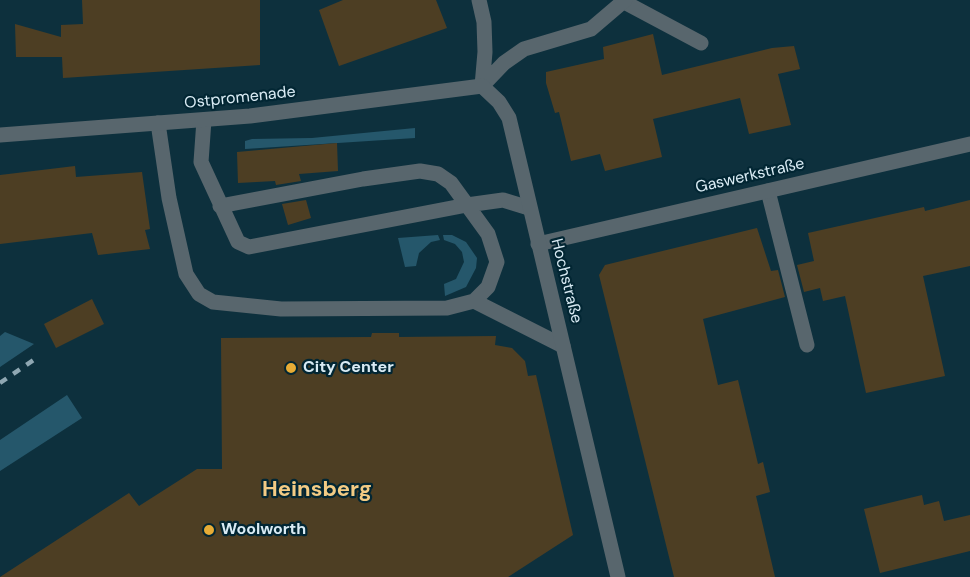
<!DOCTYPE html>
<html>
<head>
<meta charset="utf-8">
<style>
  body { margin:0 }
  canvas { display:block; background:#0d303d }
</style>
</head>
<body>
<canvas width="970" height="577"></canvas>
<script>
const c = document.querySelector('canvas').getContext('2d');
c.lineJoin = 'round';
function paint(path, color) {
  c.fillStyle = color;
  c.fill(path, 'evenodd');
}
function poly(rows) {
  const path = new Path2D();
  for (const r of rows) {
    path.moveTo(r[0], r[1]);
    for (let i = 2; i < r.length; i += 2) path.lineTo(r[i], r[i + 1]);
  }
  return path;
}
function stroke(path, color, width, dash) {
  c.strokeStyle = color;
  c.lineWidth = width;
  c.lineCap = dash ? 'butt' : 'round';
  c.setLineDash(dash || []);
  c.stroke(path);
}
function write(font, color, halo, rows, align = 'center') {
  c.font = font + ' "DM Sans",sans-serif';
  c.lineWidth = 4.5;
  c.setLineDash([]);
  c.textBaseline = 'middle';
  c.strokeStyle = halo;
  c.fillStyle = color;
  for (const [text, x, y, turn = 0] of rows) {
    c.save();
    c.translate(x, y);
    c.rotate((+turn || 0) * Math.PI / 180);
    c.textAlign = isNaN(turn) ? turn : align;
    if (halo) c.strokeText(text, 0, 0);
    c.fillText(text, 0, 0);
    c.restore();
  }
}
const green = poly([
  [415,128,415,138,245,149,245,141,252,139,312,138],
  [438,235,440,240,431,242,419,253,416,266,405,267,398,238],
  [443,235,452,235,466,242,477,258,476,268,466,287,445,296,444,284,456,279,464,262,462,252,455,244,444,240],
  [5,332,34,344,0,367,0,336],
  [67,395,82,418,0,471,0,440]
]);
const building = poly([
  [82,0,260,0,260,65,63,78,62,57,16,57,15,24,61,37,61,25,83,24],
  [343,0,436,0,447,28,339,66,319,10],
  [653,34,662,75,772,48,794,46,800,69,778,74,791,125,749,134,740,98,653,119,662,157,605,171,600,154,571,161,559,112,555,113,546,83,546,72,604,59,603,47],
  [337,143,338,171,299,174,301,181,276,185,275,181,238,183,237,152],
  [75,166,76,177,142,172,150,229,145,230,150,249,98,255,92,233,0,244,0,175],
  [306,200,311,218,288,225,282,204],
  [970,200,970,266,923,276,945,376,866,393,845,296,823,301,820,288,804,292,797,265,814,261,808,233,924,207,925,211],
  [757,228,771,271,778,270,785,297,703,319,718,385,738,380,758,464,763,462,770,492,756,496,775,577,674,577,599,275,605,265],
  [92,299,104,324,56,348,44,324],
  [372,333,399,333,399,337,496,336,495,345,512,348,525,361,528,376,536,375,573,535,508,577,0,577,129,493,139,506,197,469,222,469,221,338,371,337],
  [922,495,924,505,939,501,944,521,970,515,970,551,880,573,864,509]
]);
const service = poly([
  [624,2,701,43],
  [204,120,201,162,238,242,249,247,467,205,503,200,529,208],
  [158,123,169,198,186,274,199,294,213,302,281,309,447,308,474,301,488,287,497,262,488,234,451,183,438,174,420,171,363,179,220,206],
  [768,191,807,345],
  [474,301,563,346]
]);
const minor = poly([
  [479,0,484,22,485,52,482,86],
  [482,86,504,63,524,49,591,29,625,0],
  [538,244,970,144]
]);
const tertiary = poly([
  [0,135,250,116,482,86,499,102,509,118,618,577]
]);
const rail = poly([
  [0,383,38,357]
]);
const markers = [
  [291,368,6,"#e6ac36"],
  [209,530,6,"#e6ac36"]
];
const streetNames = [
  ["Ostpromenade",240,98,-6],
  ["Gaswerkstraße",750,176,-13],
  ["Hochstraße",566,281,76]
];
const poiNames = [
  ["City Center",303,368],
  ["Woolworth",221,530]
];
const districtNames = [
  ["Heinsberg",317,490]
];
paint(green, '#25576b');
paint(building, '#4d3e23');
stroke(service, '#58666d', 15);
stroke(minor, '#58666d', 15);
stroke(tertiary, '#58666d', 15);
stroke(rail, '#8fa7b2', 4.5, [8, 8]);
for (const [x, y, r, color] of markers) {
  const dot = new Path2D();
  dot.arc(x, y, r, 0, 2 * Math.PI);
  c.fillStyle = color;
  c.fill(dot);
  stroke(dot, '#022633', 2);
}
write('16px', '#d9ebf4', '#022633', streetNames);
write('bold 16px', '#d9ebf4', '#022633', poiNames, 'left');
write('bold 22px', '#f3cb84', '#022633', districtNames);
</script>
</body>
</html>
